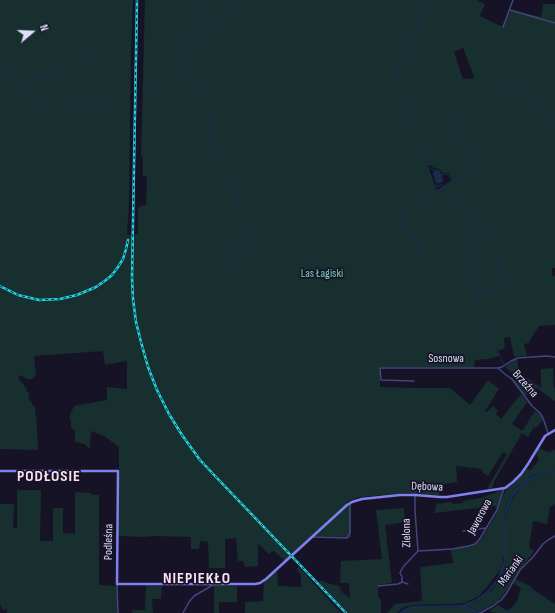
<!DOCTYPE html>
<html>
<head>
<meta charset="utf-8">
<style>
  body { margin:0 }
  #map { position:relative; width:555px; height:613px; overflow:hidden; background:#161326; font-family:"Sofia Sans Condensed",sans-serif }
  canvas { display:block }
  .north { position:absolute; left:12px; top:12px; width:40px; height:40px; -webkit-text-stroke:3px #161326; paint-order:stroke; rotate:71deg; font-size:11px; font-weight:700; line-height:16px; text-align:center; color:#dfddfa }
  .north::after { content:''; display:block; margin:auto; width:14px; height:18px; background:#dfddfa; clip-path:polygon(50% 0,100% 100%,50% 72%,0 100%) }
</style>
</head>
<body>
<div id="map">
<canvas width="555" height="613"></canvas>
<div class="north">N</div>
</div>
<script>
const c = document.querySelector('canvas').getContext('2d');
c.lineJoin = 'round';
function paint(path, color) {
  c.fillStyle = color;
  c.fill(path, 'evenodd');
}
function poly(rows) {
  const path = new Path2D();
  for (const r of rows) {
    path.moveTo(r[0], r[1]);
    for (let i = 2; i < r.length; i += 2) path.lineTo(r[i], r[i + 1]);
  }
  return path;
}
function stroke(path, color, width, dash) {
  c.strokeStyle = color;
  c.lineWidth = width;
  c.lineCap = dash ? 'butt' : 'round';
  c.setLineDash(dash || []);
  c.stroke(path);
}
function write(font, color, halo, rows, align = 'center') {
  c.font = font + ' "Sofia Sans Condensed",sans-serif';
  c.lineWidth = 3.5;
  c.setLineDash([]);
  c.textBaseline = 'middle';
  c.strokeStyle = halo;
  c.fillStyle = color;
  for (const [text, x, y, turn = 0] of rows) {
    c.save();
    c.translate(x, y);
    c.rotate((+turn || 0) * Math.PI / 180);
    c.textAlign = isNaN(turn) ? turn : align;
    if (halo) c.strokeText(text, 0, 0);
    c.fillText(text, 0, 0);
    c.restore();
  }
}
const green = poly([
  [0,0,133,0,131,52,129,203,127,235,138,234,138,210,140,206,146,205,147,177,143,176,143,157,141,156,145,0,477,0,485,4,480,16,503,27,511,10,541,17,543,4,555,4,555,268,552,268,552,275,555,276,555,325,539,326,530,340,529,343,524,344,527,356,514,357,510,337,504,338,505,348,498,351,499,356,487,359,475,360,474,367,380,367,380,387,414,388,450,388,470,405,488,380,499,389,485,411,487,412,493,406,498,411,496,414,501,419,521,394,527,402,512,424,522,431,535,411,540,414,543,420,536,428,534,427,528,437,522,433,494,482,492,489,488,490,489,485,507,454,503,452,488,476,482,472,482,469,456,466,457,482,444,484,438,496,407,493,360,497,351,500,285,561,275,552,273,551,269,554,258,544,258,566,245,567,243,561,238,561,236,538,225,539,225,568,209,568,208,542,200,541,199,549,191,549,191,537,154,536,144,537,119,536,119,447,104,436,91,431,90,445,91,448,87,447,85,444,75,442,75,430,71,428,71,420,69,417,74,406,107,400,107,387,127,389,127,361,105,365,103,351,34,356,36,375,32,379,30,379,29,380,20,375,19,376,18,378,27,389,26,391,30,393,28,397,35,408,37,427,38,450,0,449],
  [463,48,474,77,474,78,463,79,454,52],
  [430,165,434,168,439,169,442,173,449,173,452,181,439,189,436,190,436,189,428,166],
  [517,359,519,374,534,382,541,388,541,369,553,368,554,387,555,388,555,401,537,388,525,396,514,381,517,375,505,367,508,364],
  [539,448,550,453,555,450,555,469,543,471,531,476,519,485,513,491,506,505,505,509,504,522,504,556,502,565,501,565,500,570,486,588,479,596,465,603,454,604,411,605,402,608,397,613,387,613,395,604,422,601,420,567,453,563,451,550,473,546,480,541,497,513,501,500,507,488,516,482,526,468,530,470,535,465,539,459,536,453],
  [555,471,555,504,550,507,547,524,533,521,529,547,534,551,515,576,504,594,498,601,490,606,480,611,469,607,468,606,481,599,493,589,497,583,502,574,505,566,506,558,506,518,509,508,515,495,523,486,533,478,542,474],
  [17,490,41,490,40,541,53,541,53,508,63,508,63,533,75,534,75,492,91,493,91,495,99,495,99,585,116,586,117,591,117,613,7,613,7,609,3,610,0,604,0,504,14,504,13,528,17,528],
  [502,490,502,492,497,508,495,506,434,513,437,504,452,502,453,504,463,503,463,501,481,498],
  [351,503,351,538,346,537,314,536],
  [404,508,405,522,385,525,392,583,378,585,378,597,381,600,381,613,348,613,319,583,321,580,327,583,339,586,342,592,350,598,349,583,340,583,341,561,382,559,376,510],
  [299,567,341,613,245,613,245,602,263,601,264,581,277,570,278,586,301,587,301,575,296,569],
  [516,579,530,586,535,591,555,604,555,613,495,613,489,611,498,605,507,611,511,608,517,601,521,588,513,583],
  [146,585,162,586,161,599,152,599,153,613,132,613,132,610,145,610],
  [214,585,237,586,237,602,219,602,219,613,214,613],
  [458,607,474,613,403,613,409,609,415,608]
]);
const water = poly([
  [436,170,439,170,441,174,443,180,441,183,437,183,435,180,433,173,434,171],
  [555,469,555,471,542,474,530,480,523,486,514,495,509,508,506,518,506,558,505,566,502,574,497,583,487,594,481,599,468,606,469,607,484,613,474,613,458,607,411,609,403,613,399,613,404,609,411,606,461,605,475,600,487,591,494,583,498,576,504,560,504,522,505,509,508,501,513,491,526,479,543,471]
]);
const stream = poly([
  [0,38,39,80,62,68,94,47],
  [191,39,251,0],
  [0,60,2,62,37,112,71,112,86,105,105,101,119,94,125,94],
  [179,69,191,39,202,7,203,0],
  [395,72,416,30,424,0],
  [396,73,428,168,431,168,434,171],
  [482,76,517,90,555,117],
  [169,78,177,69,182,69,189,77],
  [190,80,209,103,209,136,221,165,242,207],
  [127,94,129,94],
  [144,94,146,94],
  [148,94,155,90,168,80],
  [449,102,471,167],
  [466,172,471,169],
  [441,175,448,174,450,179],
  [437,187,443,184],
  [437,188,436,186,437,183],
  [440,190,467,212,473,250,471,266,474,291,477,295,489,345,495,347,504,364],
  [398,216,416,243,419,253,421,254,430,261],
  [227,246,240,256],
  [241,246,249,257],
  [234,255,238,259],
  [423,256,420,245,404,224,402,220,402,216,407,210,436,191,442,191,442,187,465,173],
  [231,267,230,259,243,244,251,228,242,224,240,215,233,208,237,198],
  [476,293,501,286,499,254,477,208],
  [506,367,510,371,534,384,555,401],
  [553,464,552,462,548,461,550,456,549,452,550,451,555,451],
  [530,587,531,591],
  [531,592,535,592,544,597,555,606],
  [498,611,499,610,505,613],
  [508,613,516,608,531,592]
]);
const street = poly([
  [510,10,555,23],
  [503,27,513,0],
  [498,368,506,375,512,379,532,406,540,413,543,418,548,433],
  [414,381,381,380,380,368,498,368,502,367,511,361,518,358,547,356,555,357],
  [463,531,486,528],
  [313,537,347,538,350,533,350,504],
  [418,551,452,549,469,546,475,544,479,540,497,510,504,488],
  [117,584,118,613],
  [408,584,402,582,402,577,400,573,403,567,418,551,415,511,415,496],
  [378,586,398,584,402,582],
  [183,613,189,602,194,596,213,585],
  [480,613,493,606,501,600,506,594,520,570,533,557,543,544,548,540,555,536]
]);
const secondary = poly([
  [0,471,118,471,117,584,255,584,260,583,266,579,347,505,352,502,362,499,400,495,415,495,440,497,447,497,505,488,513,482,521,474,528,464,545,436,555,430]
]);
const rail = poly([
  [137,0,132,278,133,299,136,322,141,342,148,367,157,390,169,414,182,435,200,460,216,477,346,613],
  [0,286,18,295,39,300,60,299,77,295,96,287,106,280,112,275,118,267,123,259,126,249,128,240]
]);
const parkNames = [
  ["Las Łagiski",322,274]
];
const streetNames = [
  ["Sosnowa",446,359],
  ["Brzeźna",525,384,49],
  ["Dębowa",427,487,2],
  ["Jaworowa",480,517,-62],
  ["Zielona",407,533,-91],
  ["Podleśna",109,542,-89],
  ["Marianki",511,571,-54]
];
const districtNames = [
  ["PODŁOSIE",49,477],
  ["NIEPIEKŁO",197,579]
];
paint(green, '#172f2e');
paint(water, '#182d4b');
stroke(stream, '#182d4b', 1);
stroke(street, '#45447f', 1.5);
stroke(secondary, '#8081ee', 2.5);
stroke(rail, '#22d4e1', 2.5);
stroke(rail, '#161326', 1, [3]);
write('12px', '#72d2b7', '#161326', parkNames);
write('12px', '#dfddfa', '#161326', streetNames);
c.letterSpacing = '1px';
write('bold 16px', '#fbdff1', '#161326', districtNames);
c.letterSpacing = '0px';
</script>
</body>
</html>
